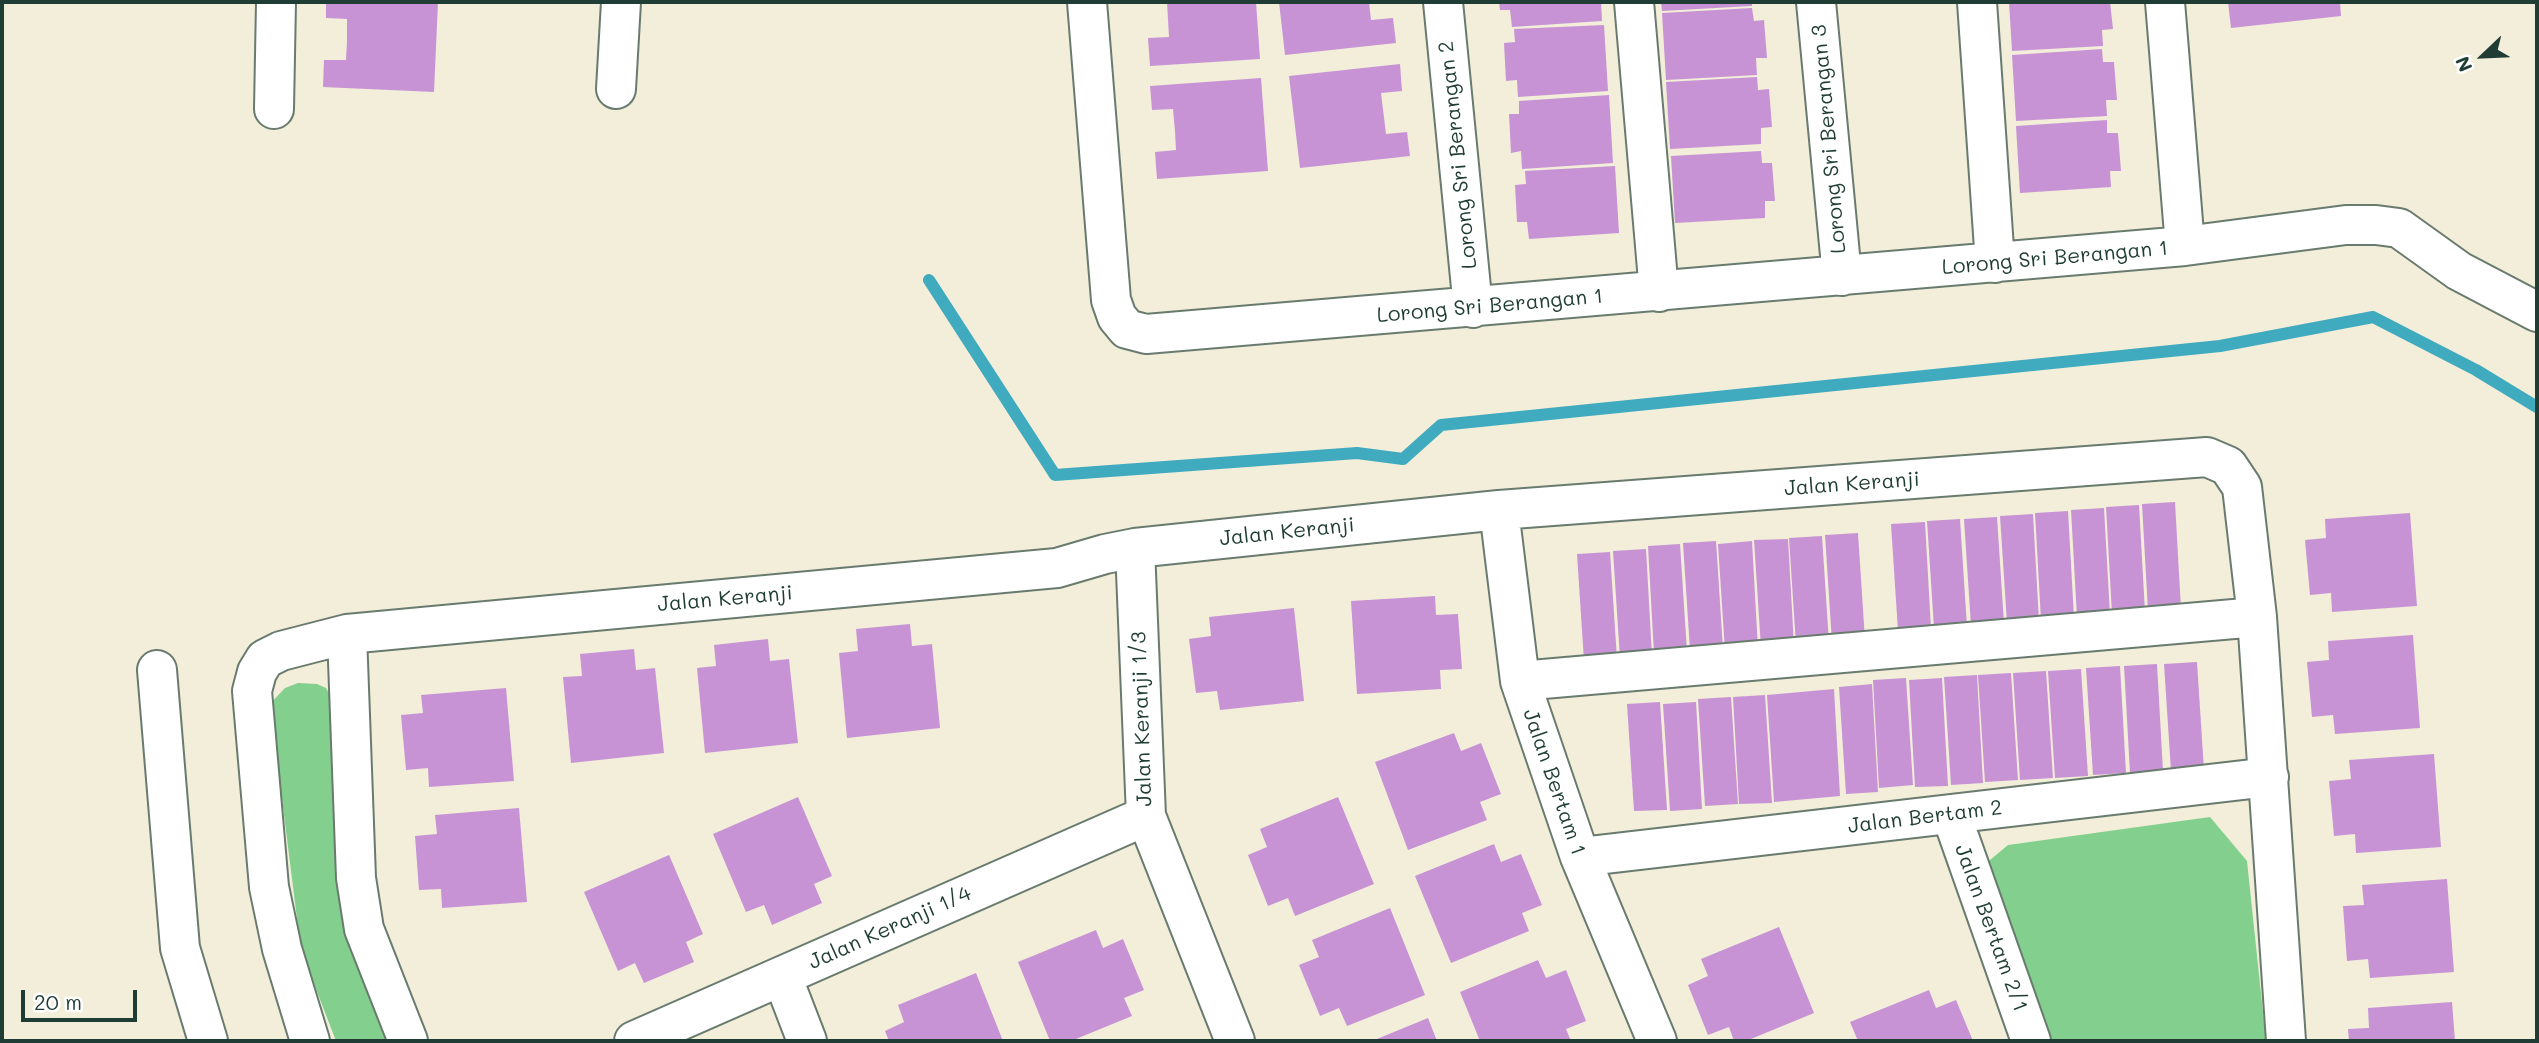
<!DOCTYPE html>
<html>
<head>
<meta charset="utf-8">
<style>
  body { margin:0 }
  #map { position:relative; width:2539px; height:1043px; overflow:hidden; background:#f2eeda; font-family:Mali,sans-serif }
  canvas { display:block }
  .frame { position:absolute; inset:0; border:4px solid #1f3d34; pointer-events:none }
  .north { position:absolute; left:2448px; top:21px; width:70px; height:70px; -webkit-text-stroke:5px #fff; paint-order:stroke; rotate:247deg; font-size:19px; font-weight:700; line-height:28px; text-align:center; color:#1f3d34 }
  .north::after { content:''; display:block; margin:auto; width:24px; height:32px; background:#1f3d34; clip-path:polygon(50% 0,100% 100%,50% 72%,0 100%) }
  .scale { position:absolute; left:21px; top:990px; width:116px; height:32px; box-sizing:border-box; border:4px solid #1f3d34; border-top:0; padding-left:9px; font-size:21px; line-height:24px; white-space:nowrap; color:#1f3d34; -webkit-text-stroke:5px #fff; paint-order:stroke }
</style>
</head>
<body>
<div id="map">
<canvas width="2539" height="1043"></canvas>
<div class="frame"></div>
<div class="north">N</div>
<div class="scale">20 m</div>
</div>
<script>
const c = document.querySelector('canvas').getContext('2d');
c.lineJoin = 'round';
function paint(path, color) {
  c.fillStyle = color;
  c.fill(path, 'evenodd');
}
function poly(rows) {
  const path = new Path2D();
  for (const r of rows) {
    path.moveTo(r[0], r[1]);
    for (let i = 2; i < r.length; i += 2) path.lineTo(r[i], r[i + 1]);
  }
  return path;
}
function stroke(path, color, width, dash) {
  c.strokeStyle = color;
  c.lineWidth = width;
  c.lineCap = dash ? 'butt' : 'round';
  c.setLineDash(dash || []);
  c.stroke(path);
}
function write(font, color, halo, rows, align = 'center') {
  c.font = font + ' Mali,sans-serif';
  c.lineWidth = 5;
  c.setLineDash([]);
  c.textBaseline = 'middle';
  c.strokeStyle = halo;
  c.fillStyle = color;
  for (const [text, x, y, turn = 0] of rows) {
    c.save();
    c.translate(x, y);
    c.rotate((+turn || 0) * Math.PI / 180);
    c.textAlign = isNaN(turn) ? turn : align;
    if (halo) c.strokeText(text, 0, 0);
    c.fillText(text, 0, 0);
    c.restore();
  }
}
const green = poly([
  [298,683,317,684,326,688,331,697,393,1041,336,1041,301,950,270,704,285,688],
  [2210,817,2247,861,2266,1041,2046,1041,1978,870,2008,845]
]);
const stream = poly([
  [929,280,1055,475,1357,453,1403,459,1441,425,2220,346,2373,317,2476,370,2537,407]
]);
const building = poly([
  [326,2,438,2,434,92,323,87,324,60,346,60,347,42,347,19,326,18],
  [1167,2,1256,2,1260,59,1150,66,1148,38,1169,37],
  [1279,2,1369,2,1371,20,1393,18,1396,43,1285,55],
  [1499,2,1601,2,1602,21,1512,27,1510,10,1500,10],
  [1661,2,1752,2,1752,6,1662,11],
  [2009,2,2110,2,2113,29,2102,30,2103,46,2012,51],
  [2228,2,2340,2,2341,16,2231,28],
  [1752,8,1754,21,1764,20,1767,58,1756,58,1757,75,1666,80,1662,13],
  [1604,25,1608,91,1518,97,1517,80,1506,81,1504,43,1515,42,1514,29],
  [2102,49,2103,62,2114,62,2117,100,2106,100,2107,116,2016,121,2012,55],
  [1400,64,1402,91,1381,93,1386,134,1407,132,1410,156,1300,168,1289,76],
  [1757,77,1758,90,1769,89,1772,127,1761,128,1761,144,1670,149,1666,82],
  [1261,78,1268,171,1157,179,1155,152,1176,150,1175,131,1173,109,1152,110,1150,86],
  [1609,95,1613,163,1522,169,1521,151,1511,153,1509,114,1519,114,1519,101],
  [2107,120,2107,133,2118,133,2121,171,2110,171,2111,187,2020,193,2016,126],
  [1761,151,1762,163,1772,163,1775,201,1765,201,1765,218,1675,223,1671,156],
  [1615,166,1619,233,1529,239,1527,222,1517,222,1515,185,1526,184,1525,171],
  [2175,502,2181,609,2148,611,2142,504],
  [2139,505,2145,612,2112,614,2106,507],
  [2104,508,2110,615,2077,617,2071,510],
  [2068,511,2074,618,2041,620,2035,513],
  [2410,513,2417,606,2332,612,2331,593,2310,595,2305,540,2326,538,2325,519],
  [2033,514,2039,621,2007,623,2000,516],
  [1997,517,2004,624,1971,626,1964,519],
  [1960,519,1967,627,1934,628,1927,521],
  [1925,522,1931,629,1898,631,1891,524],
  [1858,533,1865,640,1832,642,1825,535],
  [1822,536,1829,643,1796,645,1789,538],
  [1788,539,1794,646,1761,648,1754,540],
  [1716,541,1723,649,1690,650,1683,543],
  [1752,541,1758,649,1725,651,1718,544],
  [1680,544,1687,652,1654,654,1648,546],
  [1646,549,1652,656,1620,658,1613,551],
  [1610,552,1617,659,1584,661,1577,554],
  [1435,596,1436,615,1458,614,1462,669,1440,670,1441,689,1357,694,1351,601],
  [1294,608,1304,701,1220,710,1217,691,1196,693,1189,639,1211,636,1209,617],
  [910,624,912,646,932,644,940,728,847,738,839,653,858,651,856,629],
  [2413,635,2420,728,2335,734,2333,715,2312,717,2307,662,2329,660,2328,641],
  [768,639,770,661,789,659,798,743,705,753,697,668,716,666,714,645],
  [634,649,636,670,655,668,664,753,571,763,563,677,582,676,580,654],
  [2197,662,2204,770,2171,771,2164,664],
  [2157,664,2163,771,2130,773,2124,666],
  [2120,666,2126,773,2093,775,2086,668],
  [2081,669,2088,776,2055,778,2048,671],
  [2046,671,2053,778,2020,780,2013,673],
  [2011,673,2018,780,1985,782,1978,675],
  [1977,675,1983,783,1951,785,1944,677],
  [1906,678,1913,785,1879,788,1873,680],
  [1942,678,1948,786,1915,787,1909,680],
  [1872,684,1878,792,1846,794,1839,687],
  [506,688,514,781,429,787,428,768,406,770,401,715,423,713,421,695],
  [1834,689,1840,796,1774,802,1767,695],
  [1765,695,1772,803,1739,804,1733,697],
  [1731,697,1738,804,1705,806,1698,699],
  [1660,702,1667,810,1634,811,1627,704],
  [1696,702,1702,809,1670,811,1663,704],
  [1454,733,1461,751,1481,743,1501,794,1480,802,1487,820,1408,850,1375,762],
  [2434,754,2441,847,2356,853,2355,834,2334,836,2329,781,2351,779,2349,760],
  [798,797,832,876,814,884,822,903,772,925,764,905,746,912,713,834],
  [1338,797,1374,884,1295,916,1288,898,1268,906,1248,855,1267,847,1260,829],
  [519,808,527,902,442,908,441,889,419,890,415,836,437,834,435,815],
  [1494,844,1501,862,1521,854,1542,905,1522,913,1529,931,1451,963,1415,876],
  [669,855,703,934,686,942,694,962,644,983,635,963,618,971,584,892],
  [2447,879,2454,972,2370,978,2368,959,2347,961,2343,906,2364,905,2362,885],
  [1390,908,1425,995,1347,1026,1339,1008,1320,1016,1299,965,1319,957,1312,940],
  [1779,927,1814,1013,1746,1041,1734,1041,1729,1027,1708,1035,1688,985,1708,976,1701,959],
  [1096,930,1103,948,1123,939,1144,990,1124,998,1132,1016,1071,1041,1050,1041,1018,962],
  [1538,960,1546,978,1566,970,1586,1021,1566,1029,1571,1041,1480,1041,1460,992],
  [976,973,1003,1041,889,1041,885,1031,904,1022,898,1005],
  [1929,990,1936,1008,1956,1000,1973,1041,1858,1041,1850,1022],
  [2452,1002,2455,1041,2349,1041,2348,1029,2369,1028,2368,1008],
  [1428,1018,1437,1041,1372,1041]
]);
const minor = poly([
  [1087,2,1111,300,1117,317,1127,329,1146,334,2185,246,2346,225,2376,225,2399,228,2459,271,2537,312],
  [1443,2,1473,308],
  [1634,2,1659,292],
  [1816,2,1842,276],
  [1977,2,1995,263],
  [2165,2,2185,246],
  [616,89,621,2],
  [274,109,276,2],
  [1499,510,1520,681,1580,857,1657,1041],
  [1135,548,1146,816,1235,1041],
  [347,634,356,878,364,929,408,1041],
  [157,670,180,948,208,1041],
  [1520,681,2257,617],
  [1951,814,2031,1041],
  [1580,857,2269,777],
  [782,976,807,1041],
  [310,1041,282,949,269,887,252,691,257,672,265,659,281,651,347,634,1057,568,1105,554,1135,548,1499,510,2207,457,2228,466,2242,487,2257,617,2286,1041],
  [634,1041,1146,816]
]);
const streetNames = [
  ["Lorong Sri Berangan 3",1829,139,-95],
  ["Lorong Sri Berangan 2",1458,155,-96],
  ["Lorong Sri Berangan 1",2055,258,-5],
  ["Lorong Sri Berangan 1",1490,306,-5],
  ["Jalan Keranji",1852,484,-4],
  ["Jalan Keranji",1287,532,-6],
  ["Jalan Keranji",725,599,-5],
  ["Jalan Keranji 1/3",1142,719,-92],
  ["Jalan Bertam 1",1554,782,71],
  ["Jalan Bertam 2",1925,817,-7],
  ["Jalan Keranji 1/4",890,928,-24],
  ["Jalan Bertam 2/1",1991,928,70]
];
paint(green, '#82cf8e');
stroke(stream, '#40aabf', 12);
paint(building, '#c793d5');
stroke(minor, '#697b6e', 42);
stroke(minor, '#fff', 38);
write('21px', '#1f3d34', '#fff', streetNames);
</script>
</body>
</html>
